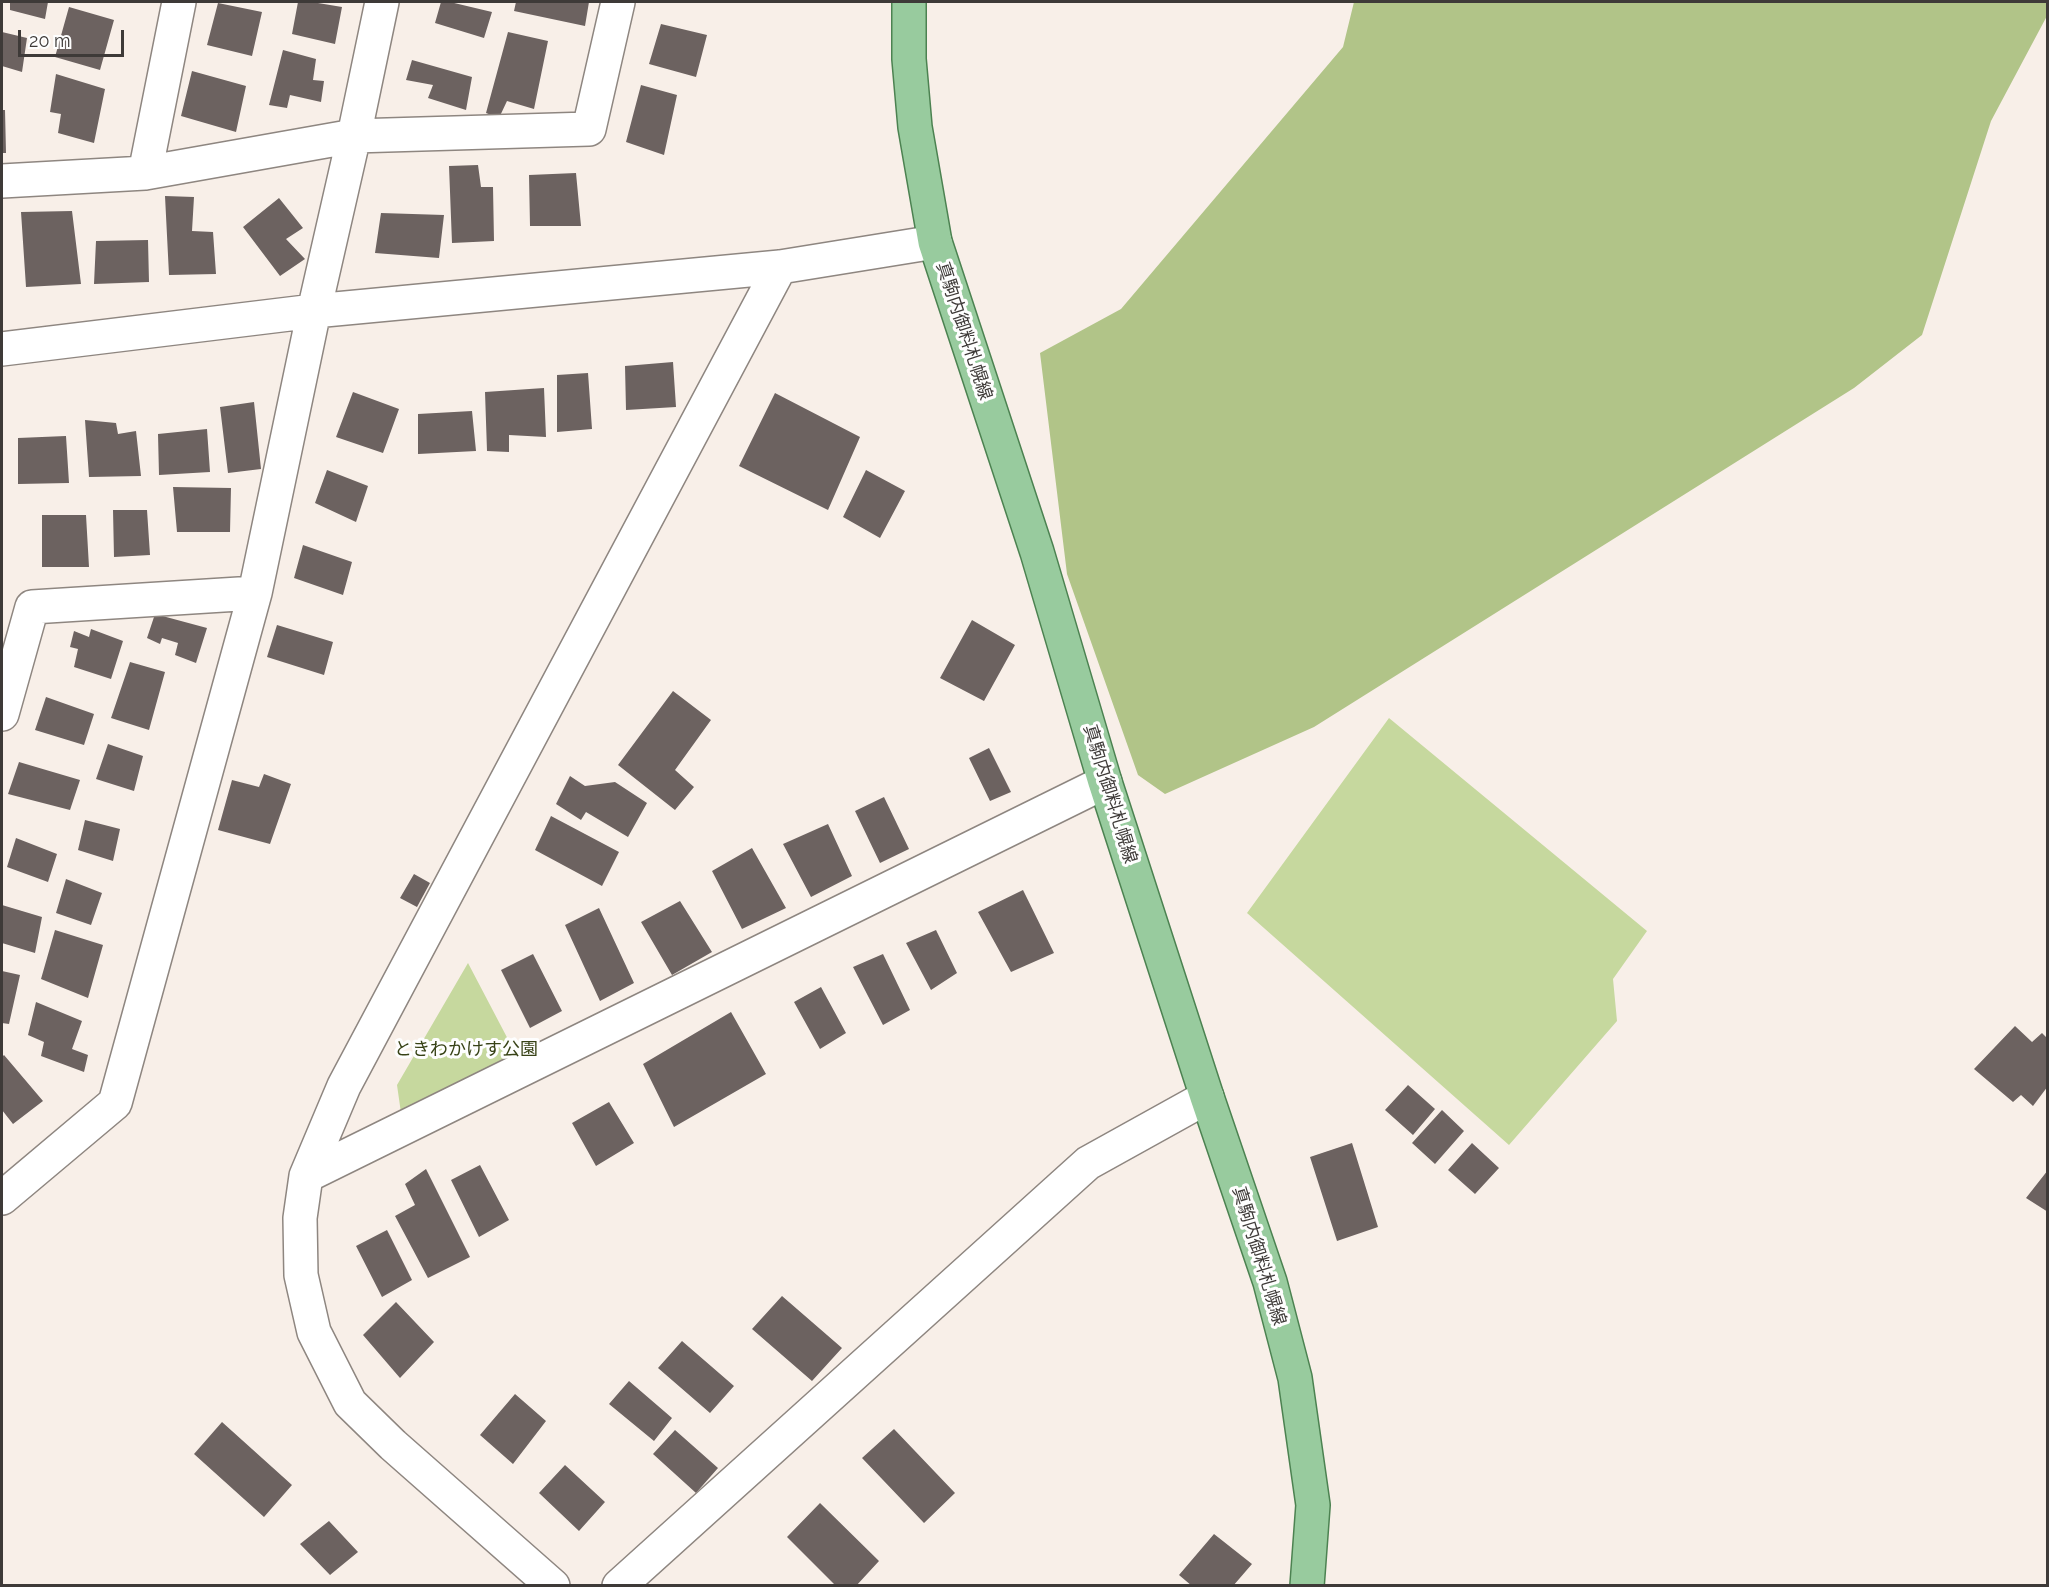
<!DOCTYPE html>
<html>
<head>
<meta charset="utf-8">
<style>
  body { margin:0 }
  #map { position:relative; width:2049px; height:1587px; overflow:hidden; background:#f8efe8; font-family:Raleway,sans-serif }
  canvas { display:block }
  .frame { position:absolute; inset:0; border:3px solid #3e3a38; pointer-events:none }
  .scale { position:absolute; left:18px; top:30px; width:106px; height:27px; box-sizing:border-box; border:3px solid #3e3a38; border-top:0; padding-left:8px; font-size:18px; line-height:21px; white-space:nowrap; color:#3e3a38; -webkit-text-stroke:4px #fefefe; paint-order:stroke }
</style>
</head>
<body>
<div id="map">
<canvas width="2049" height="1587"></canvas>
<div class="frame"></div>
<div class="scale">20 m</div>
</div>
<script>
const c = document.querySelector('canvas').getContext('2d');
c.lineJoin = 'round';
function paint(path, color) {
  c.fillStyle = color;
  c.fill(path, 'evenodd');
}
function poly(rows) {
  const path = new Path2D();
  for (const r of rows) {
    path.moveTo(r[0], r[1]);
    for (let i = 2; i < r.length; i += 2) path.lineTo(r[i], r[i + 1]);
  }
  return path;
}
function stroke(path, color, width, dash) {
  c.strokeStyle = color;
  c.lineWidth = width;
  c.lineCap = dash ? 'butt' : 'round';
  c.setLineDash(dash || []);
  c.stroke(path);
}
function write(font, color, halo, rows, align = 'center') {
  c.font = font + ' Raleway,"Noto Sans JP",sans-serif';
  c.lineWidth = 6;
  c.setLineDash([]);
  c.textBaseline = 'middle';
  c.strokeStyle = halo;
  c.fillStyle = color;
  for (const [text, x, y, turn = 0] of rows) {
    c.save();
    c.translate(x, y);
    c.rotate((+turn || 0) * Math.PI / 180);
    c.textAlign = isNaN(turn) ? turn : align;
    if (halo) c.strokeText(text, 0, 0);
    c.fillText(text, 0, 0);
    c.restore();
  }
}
const green = poly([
  [1389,718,1647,931,1613,979,1617,1021,1509,1145,1247,913],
  [468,963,522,1066,401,1113,397,1085]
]);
const forest = poly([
  [1354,2,2047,2,2048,14,1991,121,1922,335,1854,388,1314,727,1165,794,1138,775,1067,574,1040,353,1121,309,1343,47]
]);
const building = poly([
  [10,2,48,2,45,19,10,10],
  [298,2,312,2,342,7,335,44,292,34],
  [441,2,450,2,492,12,484,38,435,23],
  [516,2,589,2,585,26,514,11],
  [218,3,262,12,252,56,207,45],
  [69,7,114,20,100,70,55,57],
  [661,24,707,35,696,77,649,64],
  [2,32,27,38,22,72,2,66],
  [508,32,548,41,534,109,507,101,499,118,486,113],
  [283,50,316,59,313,80,324,81,321,102,290,95,287,108,269,105],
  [412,60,472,77,466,110,428,98,433,85,406,80],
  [192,71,246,86,236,132,181,116],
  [56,74,105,89,94,143,58,133,61,114,50,112],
  [641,85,677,95,664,155,626,142],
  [2,110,5,110,6,153,2,153],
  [478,165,481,187,493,187,494,241,452,243,449,166],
  [576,173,581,226,530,226,529,175],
  [165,196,194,197,192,231,213,232,216,274,169,275],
  [279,198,303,228,286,239,305,259,280,276,243,227],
  [72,211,81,284,26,287,21,212],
  [381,213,444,215,439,258,375,253],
  [148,240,149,282,94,284,96,241],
  [673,362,676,407,626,410,625,366],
  [588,373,592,429,557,432,557,375],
  [544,388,546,437,509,435,509,452,487,451,485,392],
  [353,392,399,409,383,453,336,437],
  [775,393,860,437,828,510,739,466],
  [254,402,261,469,228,473,220,407],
  [472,411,476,451,418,454,418,414],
  [85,420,116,423,118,434,136,431,141,476,89,477],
  [207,429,210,472,159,475,158,434],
  [66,436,69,483,18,484,18,438],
  [327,470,368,486,356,522,315,503],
  [866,470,905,491,880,538,843,517],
  [173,487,231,488,230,532,177,532],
  [113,510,147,510,150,555,114,557],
  [42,515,86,515,89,567,42,567],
  [303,545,352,562,343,595,294,578],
  [155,614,207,628,196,663,175,655,178,643,162,638,160,644,147,638],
  [972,620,1015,645,984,701,940,678],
  [277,625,333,642,324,675,267,657],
  [91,629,123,641,111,679,74,667,78,649,70,647,74,631,89,637],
  [130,662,165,672,149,730,111,718],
  [673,691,711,720,675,770,694,787,675,810,618,765],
  [46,697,94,714,84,745,35,730],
  [108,744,143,756,134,791,96,779],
  [989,748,1011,792,990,801,969,758],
  [19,762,80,780,70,810,8,794],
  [264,774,291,784,270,844,218,830,232,780,259,787],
  [570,776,585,786,615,782,647,803,628,837,586,812,581,820,556,804],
  [884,797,909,849,880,863,855,811],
  [551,816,619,852,602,886,535,850],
  [85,820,120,829,113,861,78,850],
  [828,824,852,876,811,897,783,844],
  [16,838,57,854,48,882,7,867],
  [752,848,786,908,742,929,712,871],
  [414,874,430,883,417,907,400,898],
  [66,879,102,893,91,925,56,913],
  [1023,890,1054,953,1011,972,978,912],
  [680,901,712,952,672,975,641,922],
  [2,905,42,917,35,953,2,943],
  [599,908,634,983,600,1001,565,925],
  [55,930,103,945,88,998,41,979],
  [936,930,957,973,931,990,906,943],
  [533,954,562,1011,530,1028,501,970],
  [883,954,910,1010,883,1025,853,967],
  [2,971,20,975,9,1024,2,1023],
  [821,987,846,1033,820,1049,794,1002],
  [36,1002,82,1021,72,1049,88,1055,84,1072,41,1056,44,1042,28,1035],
  [731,1012,766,1074,674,1127,643,1064],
  [2015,1026,2032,1042,2042,1033,2048,1039,2048,1086,2033,1106,2021,1095,2013,1102,1974,1069],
  [4,1055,43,1101,13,1124,2,1110,2,1057],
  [1408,1085,1435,1109,1413,1135,1385,1110],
  [609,1102,634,1143,596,1166,572,1123],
  [1442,1110,1464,1131,1435,1164,1412,1143],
  [1352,1143,1378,1227,1337,1241,1310,1157],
  [1472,1143,1499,1168,1475,1194,1448,1170],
  [480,1165,509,1220,479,1237,451,1180],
  [426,1169,470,1257,428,1278,395,1216,415,1205,405,1184],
  [2048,1170,2048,1212,2026,1198],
  [387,1230,412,1280,382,1297,356,1246],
  [782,1296,842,1348,812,1381,752,1329],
  [396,1302,434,1342,400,1378,363,1335],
  [682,1341,734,1386,710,1413,658,1368],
  [629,1381,672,1418,654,1441,609,1404],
  [515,1394,546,1421,513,1464,480,1435],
  [222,1422,292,1485,264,1517,194,1454],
  [894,1429,955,1493,924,1523,862,1458],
  [675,1430,718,1468,696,1493,653,1454],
  [565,1465,605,1502,579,1531,539,1493],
  [820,1503,879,1561,856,1586,836,1586,787,1537],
  [329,1521,358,1552,330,1575,300,1544],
  [1214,1534,1252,1564,1233,1586,1192,1586,1179,1575]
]);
const minor = poly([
  [145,173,179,2],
  [2,181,145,173,354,136,589,129,618,2],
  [2,349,314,311,780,267,935,242],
  [2,714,32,607,255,593],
  [306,1176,1105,782],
  [2,1198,115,1103,255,593,314,311,354,136,382,2],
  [553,1586,393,1445,350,1403,314,1332,301,1275,300,1218,306,1176,344,1086,780,267],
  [619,1586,1088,1163,1207,1097]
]);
const major = poly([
  [909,2,909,59,915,127,935,242,1037,552,1105,782,1207,1097,1270,1282,1295,1378,1313,1505,1307,1586]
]);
const streetNames = [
  ["真駒内御料札幌線",964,331,72],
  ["真駒内御料札幌線",1110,794,73],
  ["真駒内御料札幌線",1259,1256,73]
];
const parkNames = [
  ["ときわかけす公園",466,1050]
];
paint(green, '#c6d89e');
paint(forest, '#b1c488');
paint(building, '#6c6260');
stroke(minor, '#8e8680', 36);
stroke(major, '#4c8251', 36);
stroke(minor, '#fff', 33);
stroke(major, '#98cb9e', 33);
write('18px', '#3e3a38', '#fefefe', streetNames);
write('18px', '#374216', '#fefefe', parkNames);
</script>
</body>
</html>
